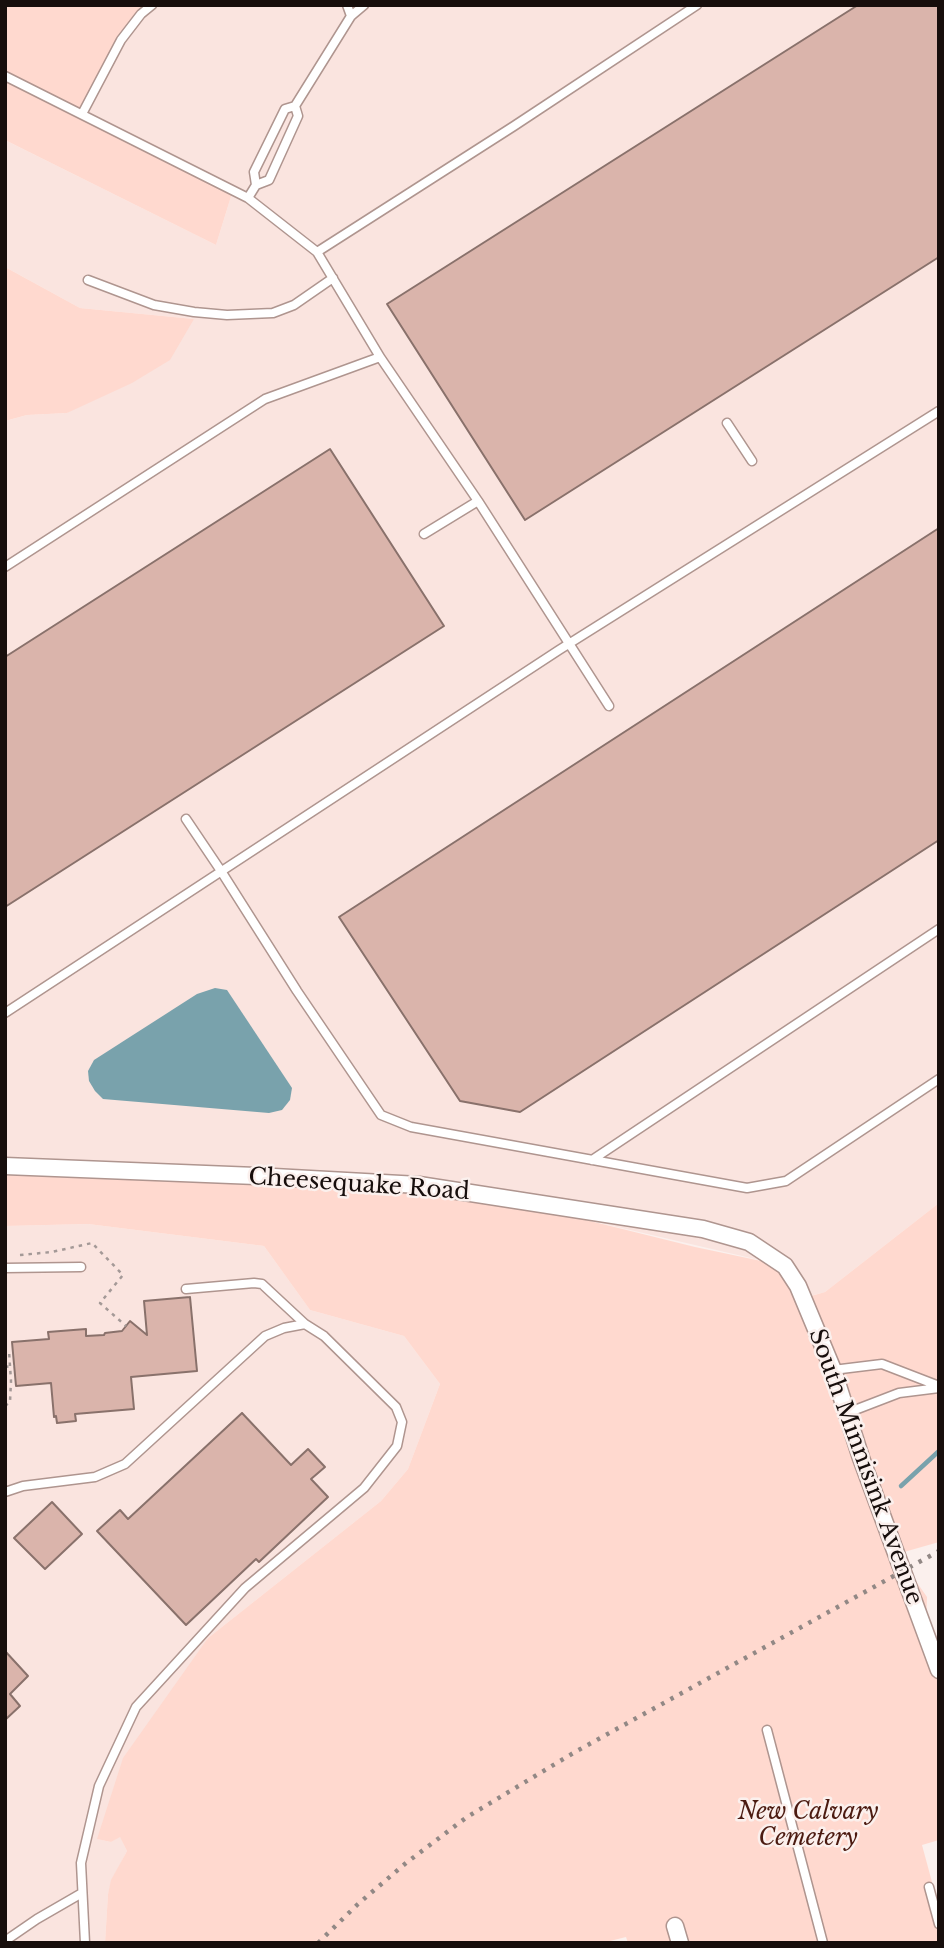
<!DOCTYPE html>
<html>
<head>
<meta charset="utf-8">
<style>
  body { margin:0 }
  #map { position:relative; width:944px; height:1948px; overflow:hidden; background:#fbf0ed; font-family:"Libre Baskerville",serif }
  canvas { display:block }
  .frame { position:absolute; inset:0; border:7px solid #170e0c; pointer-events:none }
</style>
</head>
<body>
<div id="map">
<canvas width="944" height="1948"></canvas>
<div class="frame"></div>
</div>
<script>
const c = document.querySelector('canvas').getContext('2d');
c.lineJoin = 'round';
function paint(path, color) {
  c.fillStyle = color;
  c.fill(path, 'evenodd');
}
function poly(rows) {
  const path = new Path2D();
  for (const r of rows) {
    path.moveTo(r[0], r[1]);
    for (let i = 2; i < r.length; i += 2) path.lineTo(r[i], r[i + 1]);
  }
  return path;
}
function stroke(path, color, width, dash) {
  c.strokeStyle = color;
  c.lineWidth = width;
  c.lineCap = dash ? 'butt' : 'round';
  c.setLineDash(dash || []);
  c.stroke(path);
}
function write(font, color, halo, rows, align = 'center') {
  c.font = font + ' "Libre Baskerville",serif';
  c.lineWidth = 5;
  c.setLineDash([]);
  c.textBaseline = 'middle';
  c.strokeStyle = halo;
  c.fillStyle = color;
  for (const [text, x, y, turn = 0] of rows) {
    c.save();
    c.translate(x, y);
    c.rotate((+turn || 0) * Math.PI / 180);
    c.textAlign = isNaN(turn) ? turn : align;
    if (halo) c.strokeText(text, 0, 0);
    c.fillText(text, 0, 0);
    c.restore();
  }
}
const built = poly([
  [152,5,939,5,939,1203,825,1292,803,1298,785,1266,566,1215,5,1166,5,421,27,415,67,413,194,319,80,308,5,267,5,140,216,245,233,190,82,114,121,40],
  [88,1224,264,1246,310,1310,404,1336,440,1384,408,1469,381,1501,208,1638,98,1839,111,1842,120,1836,127,1851,112,1880,108,1894,105,1943,5,1943,5,1226]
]);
const green = poly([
  [5,5,157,5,141,14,82,114,233,190,216,245,5,140],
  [5,267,80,308,194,319,170,360,132,383,67,413,27,415,5,421],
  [5,1166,437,1192,566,1215,695,1247,785,1266,804,1298,825,1292,939,1203,939,1542,897,1554,927,1597,926,1635,939,1670,939,1840,922,1845,939,1908,939,1943,628,1943,626,1937,602,1943,105,1943,108,1894,111,1880,127,1851,120,1837,111,1842,97,1839,123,1758,208,1638,381,1501,408,1469,440,1384,404,1336,310,1310,264,1246,88,1224,5,1226]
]);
const water = poly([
  [215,988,227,990,292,1088,290,1100,282,1110,269,1113,103,1099,95,1091,89,1081,88,1071,94,1060,197,994]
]);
const stream = poly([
  [901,1486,939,1451]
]);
const building = poly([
  [858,5,939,5,939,257,525,520,387,304,858,5],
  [330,449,444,626,5,907,5,657,330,449],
  [939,528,939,840,520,1112,460,1101,339,917,939,528],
  [190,1297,197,1371,131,1377,134,1409,75,1414,76,1421,57,1423,56,1416,54,1417,51,1383,16,1386,12,1342,49,1339,48,1332,86,1329,86,1336,104,1335,105,1333,122,1331,130,1321,147,1335,144,1301,190,1297],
  [242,1413,291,1465,308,1449,325,1467,311,1479,328,1497,259,1562,256,1559,186,1625,97,1531,120,1510,128,1519,242,1413],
  [52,1502,82,1534,45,1569,14,1538,52,1502],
  [5,1651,28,1676,10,1694,20,1706,5,1720,5,1651]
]);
const path = poly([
  [20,1255,52,1252,92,1243,123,1275,100,1303,126,1326],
  [5,1367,14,1366],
  [5,1406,10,1402,11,1381,9,1351]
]);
const lane = poly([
  [347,5,351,16],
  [5,76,248,198,317,252,380,357,265,399,5,567],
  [82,114,121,40,141,14,152,5],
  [256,185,254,172,285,109,295,106,351,16,364,5],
  [248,198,256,185,269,180,298,116,295,106],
  [317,252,514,126,697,5],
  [88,280,154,305,194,312,227,315,273,313,294,305,333,278],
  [380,357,478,501,609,706],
  [727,423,752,461],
  [424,534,478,501],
  [186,819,221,871,297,991,381,1115,411,1127,747,1188,786,1181,939,1079],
  [5,1013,559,650,939,411],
  [592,1160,939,929],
  [5,1268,81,1267],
  [186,1289,254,1283,262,1284,305,1324],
  [833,1370,882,1364,939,1386],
  [847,1413,899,1393,939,1388],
  [5,1492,23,1486,95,1477,125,1464,265,1336,284,1328,305,1324,324,1336,396,1407,402,1422,397,1446,364,1488,245,1588,136,1707,99,1786,81,1863,85,1943],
  [767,1730,823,1943],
  [929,1887,939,1924],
  [5,1941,37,1919,82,1893]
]);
const street = poly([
  [5,1166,256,1176,419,1185,703,1229,749,1242,785,1266,798,1286,833,1370,861,1458,939,1670],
  [675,1926,680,1943]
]);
const rail = poly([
  [318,1943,358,1904,406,1863,467,1817,575,1752,939,1551]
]);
const streetNames = [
  ["Cheesequake Road",359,1185,4],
  ["South Minnisink Avenue",865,1467,70]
];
const parkNames = [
  ["New Calvary",808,1813],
  ["Cemetery",808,1839]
];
paint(built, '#fae4df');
paint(green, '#ffd9cf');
paint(water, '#79a2ac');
stroke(stream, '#79a2ac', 4.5);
paint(building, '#dab4ab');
stroke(building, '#89716b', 2);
stroke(lane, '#af958f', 11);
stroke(street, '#af958f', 19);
stroke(path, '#a49997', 2.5, [3.5, 5]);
stroke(lane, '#fff', 8);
stroke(street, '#fff', 16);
stroke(rail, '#928885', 4.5, [3.5, 7]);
write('23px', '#170e0c', '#fbf0ed', streetNames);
write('italic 23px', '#4b1a10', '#fbf0ed', parkNames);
</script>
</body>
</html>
